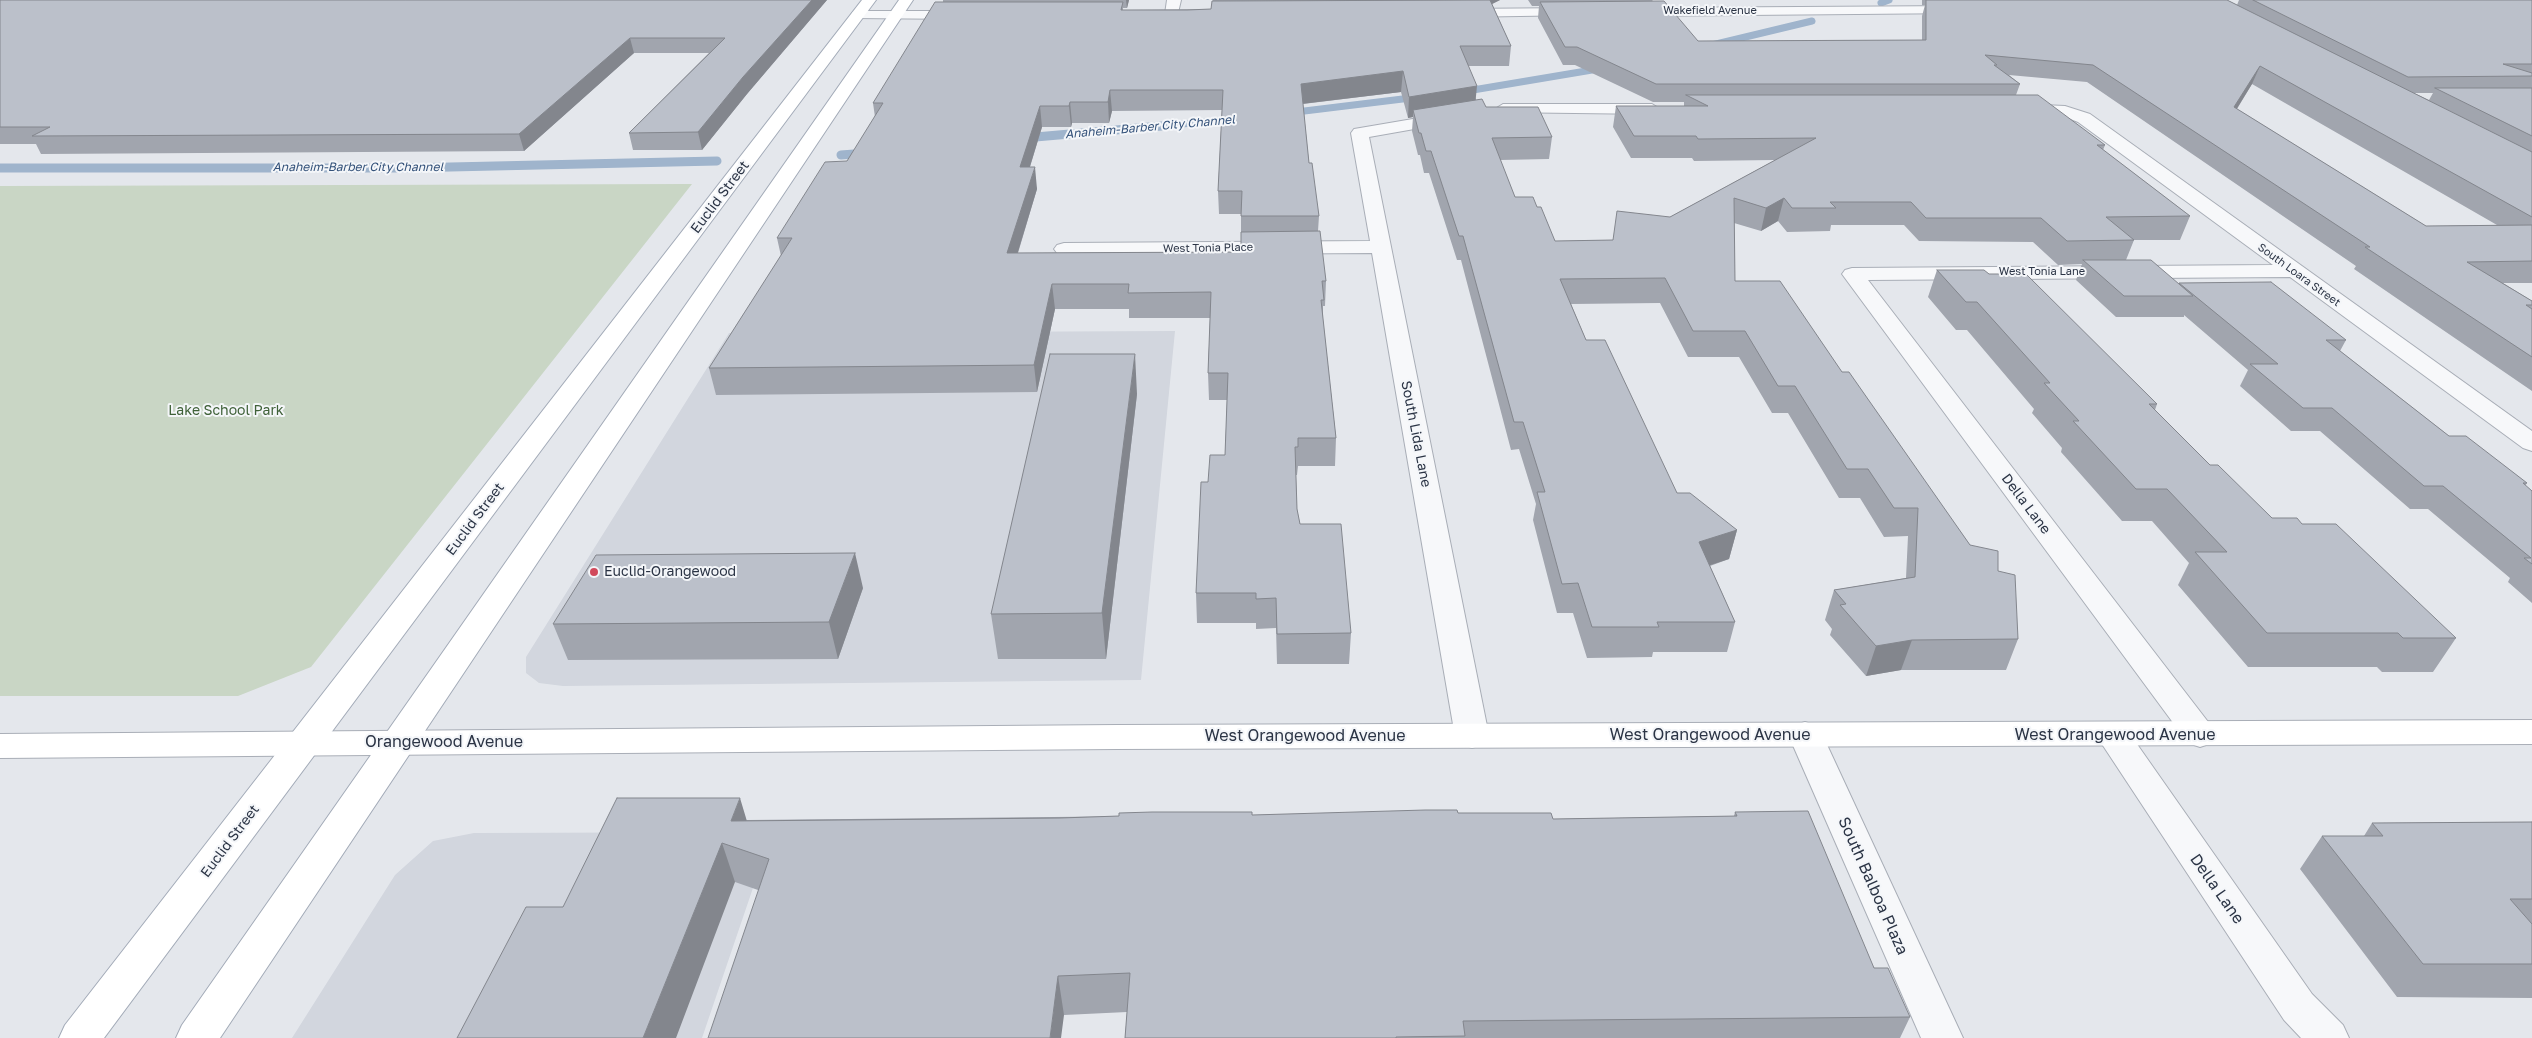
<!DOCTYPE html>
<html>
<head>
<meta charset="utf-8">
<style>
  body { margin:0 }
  canvas { display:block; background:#e4e7ec }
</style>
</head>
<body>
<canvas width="2532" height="1038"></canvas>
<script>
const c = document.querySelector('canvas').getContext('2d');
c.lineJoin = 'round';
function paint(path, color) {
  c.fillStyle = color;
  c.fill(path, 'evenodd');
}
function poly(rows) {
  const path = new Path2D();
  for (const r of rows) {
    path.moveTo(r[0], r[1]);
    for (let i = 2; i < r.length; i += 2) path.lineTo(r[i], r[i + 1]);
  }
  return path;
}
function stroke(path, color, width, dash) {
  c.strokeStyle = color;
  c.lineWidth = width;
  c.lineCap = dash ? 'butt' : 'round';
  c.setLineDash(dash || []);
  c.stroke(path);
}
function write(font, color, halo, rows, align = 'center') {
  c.font = font + ' "Golos Text",sans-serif';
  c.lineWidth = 4;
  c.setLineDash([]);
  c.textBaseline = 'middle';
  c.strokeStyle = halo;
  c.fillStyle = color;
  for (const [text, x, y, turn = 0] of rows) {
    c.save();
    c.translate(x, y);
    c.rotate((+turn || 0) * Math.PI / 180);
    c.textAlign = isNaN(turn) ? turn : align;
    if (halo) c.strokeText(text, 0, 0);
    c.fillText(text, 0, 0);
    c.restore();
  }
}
const built = poly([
  [1175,331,1141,680,563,686,539,683,526,673,526,657,729,333],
  [772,832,702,1038,292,1038,395,875,433,841,474,833]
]);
const green = poly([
  [692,184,311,667,238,696,0,696,0,186]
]);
const streamFar1 = poly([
  [1881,3,1889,0],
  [1712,45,1812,21],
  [1461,92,1604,68],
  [1288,113,1419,97],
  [1159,126,1238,119]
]);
const stream = poly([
  [1024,138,1173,125],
  [841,155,867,153],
  [0,168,406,168,717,161]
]);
const street = poly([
  [1167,0,1181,0,1177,17,1172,18,1165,14,1167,0],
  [1961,6,1966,7,1968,10,1966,13,1636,16,1629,12,1636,8,1961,6],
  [1576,8,1583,12,1581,15,1459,17,1452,13,1459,9,1576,8],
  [858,11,963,11,970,15,963,19,853,18,851,15,853,12,858,11],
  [1503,104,1652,104,1660,109,1652,114,1497,112,1495,109,1503,104],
  [2020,104,2065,106,2090,114,2532,431,2532,451,2523,448,2290,277,1868,280,2212,727,2217,735,2212,743,2200,747,2188,743,1842,274,1845,270,1852,268,2273,265,2078,122,2063,116,2014,112,2012,109,2020,104],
  [1448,113,1456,118,1454,122,1369,137,1489,736,1484,744,1472,748,1460,744,1455,736,1372,253,1064,255,1057,253,1054,249,1057,245,1064,243,1370,241,1351,133,1354,129,1360,128,1448,113],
  [1805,722,1817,726,1822,734,1963,1038,1921,1038,1788,734,1793,726,1805,722],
  [2113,723,2125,727,2312,994,2343,1025,2349,1038,2301,1038,2284,1020,2096,735,2101,727,2113,723]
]);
const secondary = poly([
  [2532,720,2532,744,1117,749,0,758,0,734,1117,725,2532,720]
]);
const primary = poly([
  [862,0,876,0,104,1038,59,1038,65,1025,862,0],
  [899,0,913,0,220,1038,176,1038,182,1025,899,0]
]);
const wall = poly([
  [0,0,827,0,747,94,702,150,633,150,629,133,709,53,634,53,524,151,41,154,36,144,0,144],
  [943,0,1129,0,1127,8,1123,8,1123,10,1211,9,1213,0,1500,0,1492,4,1511,46,1509,66,1468,66,1476,100,1486,107,1552,137,1549,159,1500,160,1515,197,1537,207,1555,241,1613,240,1670,217,1775,160,1694,161,1692,158,1631,158,1613,127,1616,106,1684,106,1684,102,1653,102,1575,65,1563,65,1538,18,1539,6,1532,6,1528,0,1653,0,1652,1,1698,41,1922,40,1922,16,1925,5,1922,5,1922,0,2227,0,2237,5,2239,0,2532,0,2532,283,2503,283,2532,301,2532,391,2354,269,2356,266,2087,82,2009,75,2020,84,2016,95,2105,145,2103,150,2190,216,2180,240,2134,240,2126,260,2179,284,2179,283,2346,340,2340,351,2449,436,2527,483,2525,486,2532,491,2532,603,2508,582,2510,578,2428,509,2410,509,2320,431,2291,431,2240,386,2248,370,2184,315,2184,317,2116,317,2076,280,2082,264,2058,265,2033,242,1919,241,1904,225,1831,225,1830,231,1787,232,1778,221,1761,231,1734,223,1735,281,1842,372,1970,545,1998,571,2018,639,2006,670,1901,670,1866,676,1830,635,1832,629,1825,620,1834,590,1906,578,1908,536,1884,537,1860,498,1839,498,1788,413,1772,413,1739,357,1688,357,1660,303,1571,304,1586,340,1677,493,1737,530,1729,559,1710,566,1735,622,1727,652,1653,652,1652,657,1587,658,1573,613,1557,613,1533,520,1536,504,1519,449,1511,450,1461,260,1457,260,1429,173,1424,173,1420,155,1418,155,1412,131,1413,117,1408,118,1401,92,1303,104,1309,163,1319,216,1318,231,1326,281,1325,306,1323,306,1323,320,1336,438,1335,466,1298,466,1297,475,1296,475,1297,509,1300,524,1351,633,1349,664,1277,664,1276,628,1256,629,1256,623,1197,623,1196,593,1208,482,1225,455,1227,400,1209,400,1208,373,1210,318,1129,318,1129,309,1055,309,1037,392,716,395,709,368,781,256,777,238,847,161,875,117,873,103,943,2],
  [2252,84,2497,225,2426,226,2237,109],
  [2414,93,2433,93,2429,100],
  [1222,110,1218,191,1219,214,1241,214,1241,252,1018,253,1037,189,1030,167,1042,127,1071,127,1072,123,1109,123,1112,111],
  [1937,270,1989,274,2157,404,2155,410,2210,465,2272,518,2302,524,2456,638,2433,672,2382,672,2377,667,2248,667,2178,585,2189,563,2152,521,2122,521,2061,452,2062,448,2032,413,2034,409,1967,330,1956,330,1928,297],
  [1137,394,1106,659,998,659,991,614],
  [863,588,838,659,568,660,553,624],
  [1735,812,1874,968,1910,1017,1900,1038,1125,1038,1127,1012,1064,1015,758,890,735,882,563,907,747,820,1458,813,1553,819,1734,816],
  [2532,822,2532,998,2397,997,2300,869,2322,836,2364,836,2372,823]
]);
const shadedWall = poly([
  [812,0,827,0,747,94,702,150,698,132,743,77],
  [1126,0,1129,0,1127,8],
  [1487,0,1500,0,1486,7],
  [630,38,634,53,524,151,519,134],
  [2260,66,2252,84,2226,126,2234,107],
  [1403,71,1401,92,1301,104,1301,84],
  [1477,86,1475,106,1413,110,1413,117,1408,118,1409,97],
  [1110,90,1112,111,1109,123,1108,102],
  [1070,102,1072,123,1071,127,1069,106],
  [1040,106,1042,127,1023,189,1020,167],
  [1035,167,1037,189,1010,278,1007,253],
  [1784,198,1778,221,1761,231,1766,208],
  [1052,284,1055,309,1037,392,1034,365],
  [1135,354,1137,394,1106,659,1102,613],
  [1737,530,1729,559,1692,571,1699,542],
  [855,553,863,588,838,659,829,622],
  [1912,640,1901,670,1866,676,1876,646],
  [740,798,752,838,731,821],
  [722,843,735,882,676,1038,643,1038],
  [1058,976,1064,1015,1061,1038,1050,1038]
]);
const building = poly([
  [0,0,812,0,743,77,698,132,629,133,725,38,630,38,519,134,32,136,50,127,0,127,0,0],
  [1490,0,1511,46,1460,46,1477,86,1409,97,1403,71,1301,84,1309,163,1312,163,1319,216,1241,216,1242,191,1218,191,1223,90,1110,90,1108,102,1070,102,1069,106,1040,106,1020,167,1035,167,1007,253,1241,252,1241,232,1320,231,1326,281,1322,281,1324,300,1321,300,1336,438,1298,438,1298,447,1295,447,1297,509,1300,524,1341,524,1351,633,1277,634,1276,598,1256,599,1256,593,1196,593,1201,482,1208,482,1210,455,1225,455,1228,373,1208,373,1211,292,1128,293,1129,284,1052,284,1034,365,709,368,792,238,777,238,825,162,847,161,883,103,873,103,935,2,1123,2,1121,10,1187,10,1211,9,1212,1,1490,0],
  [1926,0,2227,0,2532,152,2532,217,2260,66,2234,107,2426,226,2532,225,2532,261,2467,262,2532,301,2532,305,2526,305,2532,309,2532,357,2365,247,2370,247,2093,65,1985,55,1997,65,1994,65,2020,84,1656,84,1577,47,1565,47,1540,2,1664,1,1698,41,1926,40,1926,0],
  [2253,0,2532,0,2532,64,2503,64,2532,73,2532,76,2408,77,2253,0],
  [2435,88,2532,88,2532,136,2435,88],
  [1686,95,2038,95,2105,145,2097,145,2190,216,2106,217,2134,240,2067,241,2041,218,1926,218,1911,202,1830,202,1836,208,1792,208,1784,198,1766,208,1734,198,1735,281,1780,281,1842,372,1849,372,1970,545,1998,551,1998,571,2015,575,2018,639,1912,640,1876,646,1840,605,1846,604,1834,590,1915,577,1918,508,1894,508,1868,469,1847,469,1795,386,1778,386,1745,331,1693,331,1665,278,1560,279,1586,340,1605,340,1677,493,1690,493,1737,530,1699,542,1735,622,1657,622,1659,627,1592,627,1578,583,1562,584,1537,492,1545,492,1523,422,1514,422,1463,236,1459,236,1431,151,1426,151,1421,133,1419,133,1413,110,1482,99,1486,107,1538,107,1552,137,1492,138,1515,197,1533,197,1537,207,1541,207,1555,241,1613,240,1617,211,1670,217,1816,138,1698,139,1696,136,1634,136,1616,106,1708,106,1686,95],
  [2083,260,2151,260,2193,296,2124,296,2083,260],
  [1937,270,1984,270,1989,274,2026,274,2157,404,2149,404,2210,465,2218,465,2272,518,2297,518,2302,524,2336,524,2456,638,2403,638,2398,633,2267,633,2195,552,2227,552,2167,489,2136,489,2073,421,2079,421,2044,383,2050,383,1977,302,1966,302,1937,270],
  [2271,282,2346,340,2326,340,2449,436,2466,436,2527,483,2523,483,2532,491,2532,564,2524,558,2531,558,2443,486,2424,486,2332,408,2303,408,2250,364,2278,364,2179,283,2271,282],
  [1050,354,1135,354,1102,613,991,614,1050,354],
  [855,553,829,622,553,624,596,555,855,553],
  [617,798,740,798,731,821,1060,818,1119,816,1119,813,1152,812,1252,812,1252,815,1425,810,1457,810,1458,813,1551,813,1553,819,1737,816,1735,812,1808,811,1874,968,1888,968,1910,1017,1463,1021,1465,1036,1396,1037,1396,1038,1125,1038,1130,973,1058,976,1050,1038,708,1038,769,859,722,843,643,1038,457,1038,526,907,563,907,617,798],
  [2532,822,2532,899,2510,899,2532,924,2532,964,2423,964,2322,836,2383,836,2372,823,2532,822]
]);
const markers = [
  [594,572,5,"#d1495b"]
];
const farStreetnames = [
  ["Wakefield Avenue",1710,11],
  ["West Tonia Place",1208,248,-1],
  ["West Tonia Lane",2042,272],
  ["South Loara Street",2299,275,36]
];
const farWaternames = [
  ["Anaheim-Barber City Channel",1150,127,-5],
  ["Anaheim-Barber City Channel",358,167]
];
const streetNames = [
  ["Euclid Street",720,197,-53],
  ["South Lida Lane",1416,434,79],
  ["Della Lane",2026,504,53],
  ["Euclid Street",475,519,-53],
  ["Euclid Street",230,841,-53]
];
const parkNames = [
  ["Lake School Park",226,411]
];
const poiNames = [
  ["Euclid-Orangewood",604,572]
];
const nearStreetnames = [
  ["West Orangewood Avenue",1710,735],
  ["West Orangewood Avenue",2115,735],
  ["West Orangewood Avenue",1305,736],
  ["Orangewood Avenue",444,742],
  ["South Balboa Plaza",1873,886,66],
  ["Della Lane",2217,889,55]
];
paint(built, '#d2d6de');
paint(green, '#c9d6c5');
stroke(streamFar1, '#9fb4cc', 7);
stroke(stream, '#9fb4cc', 9);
stroke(street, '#a9aeb7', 2);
stroke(secondary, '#a9aeb7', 2);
stroke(primary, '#a3abb8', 2);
paint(street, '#f7f8fa');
paint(secondary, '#fff');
paint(primary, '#fff');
paint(wall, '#a1a5ae');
paint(shadedWall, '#83868d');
paint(building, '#bbc0ca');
stroke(building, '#83868d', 1);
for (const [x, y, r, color] of markers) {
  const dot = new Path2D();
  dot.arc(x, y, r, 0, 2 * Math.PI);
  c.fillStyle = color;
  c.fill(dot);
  stroke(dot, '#f4f6f9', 2);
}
write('11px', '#2b3445', '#f4f6f9', farStreetnames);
write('italic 12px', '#34527a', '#f4f6f9', farWaternames);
write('14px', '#2b3445', '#f4f6f9', streetNames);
write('14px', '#3f6138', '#f4f6f9', parkNames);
write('14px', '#2b3445', '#f4f6f9', poiNames, 'left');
write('16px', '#2b3445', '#f4f6f9', nearStreetnames);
</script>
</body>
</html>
